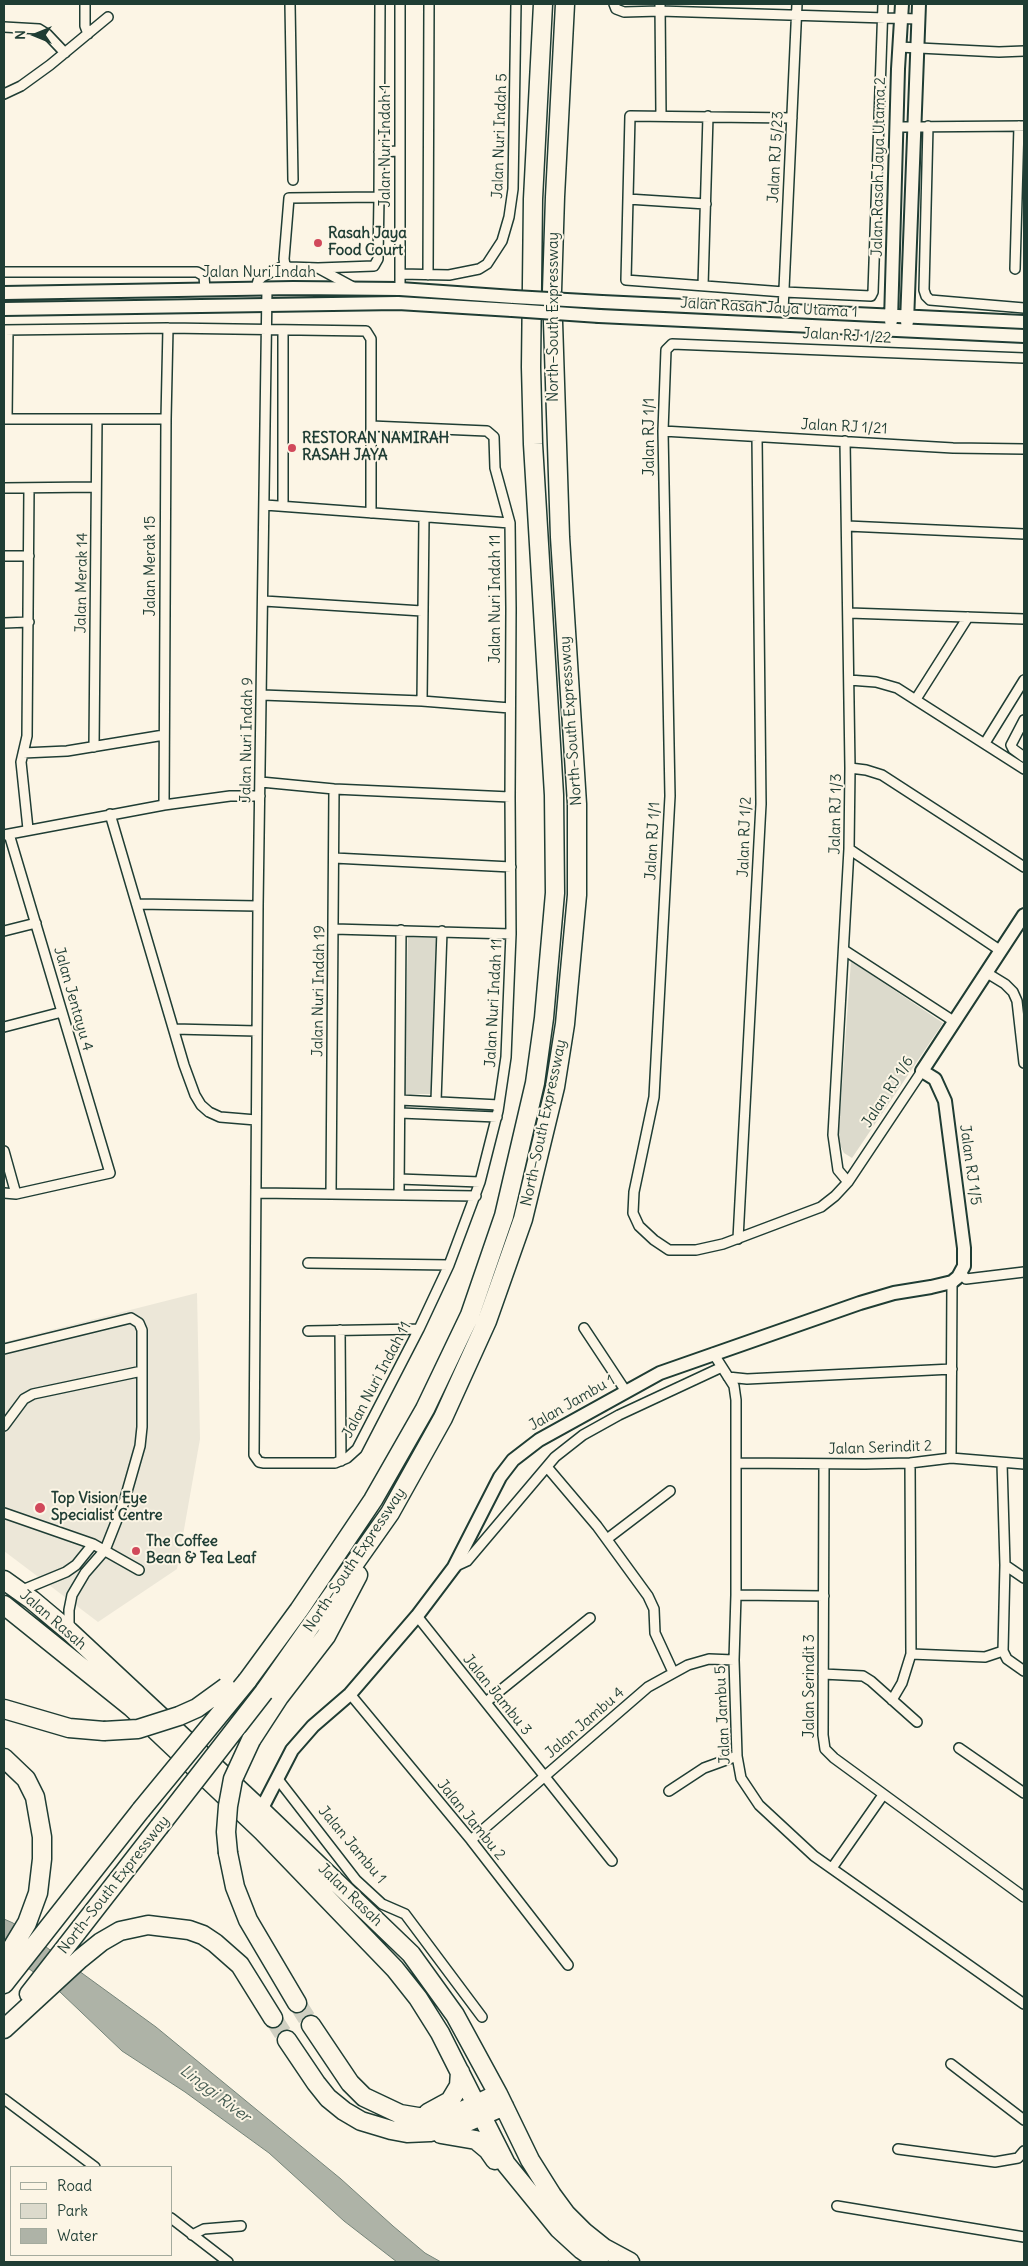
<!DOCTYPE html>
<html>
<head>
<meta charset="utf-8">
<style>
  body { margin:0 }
  #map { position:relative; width:1028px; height:2266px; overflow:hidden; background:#fcf5e5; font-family:Delius,sans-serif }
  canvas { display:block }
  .frame { position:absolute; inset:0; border:5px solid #1f3d34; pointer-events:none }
  .legend { position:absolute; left:10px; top:2166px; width:162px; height:90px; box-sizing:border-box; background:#fcf5e5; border:1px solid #a4ab9e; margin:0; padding:6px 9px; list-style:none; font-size:15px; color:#1f3d34 }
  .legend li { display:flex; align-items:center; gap:10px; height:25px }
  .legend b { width:25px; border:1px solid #a4ab9e }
  .north { position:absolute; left:10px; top:10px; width:50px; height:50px; -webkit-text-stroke:4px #fcf5e5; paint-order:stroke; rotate:270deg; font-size:14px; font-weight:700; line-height:20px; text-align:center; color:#1f3d34 }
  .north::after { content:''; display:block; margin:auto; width:18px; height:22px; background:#1f3d34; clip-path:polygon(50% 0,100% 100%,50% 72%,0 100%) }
</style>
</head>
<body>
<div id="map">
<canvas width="1028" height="2266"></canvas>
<div class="frame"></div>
<ul class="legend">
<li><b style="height:6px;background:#fcf5e5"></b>Road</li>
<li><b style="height:14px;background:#dcdacc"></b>Park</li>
<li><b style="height:14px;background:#aeb3a7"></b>Water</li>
</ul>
<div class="north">N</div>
</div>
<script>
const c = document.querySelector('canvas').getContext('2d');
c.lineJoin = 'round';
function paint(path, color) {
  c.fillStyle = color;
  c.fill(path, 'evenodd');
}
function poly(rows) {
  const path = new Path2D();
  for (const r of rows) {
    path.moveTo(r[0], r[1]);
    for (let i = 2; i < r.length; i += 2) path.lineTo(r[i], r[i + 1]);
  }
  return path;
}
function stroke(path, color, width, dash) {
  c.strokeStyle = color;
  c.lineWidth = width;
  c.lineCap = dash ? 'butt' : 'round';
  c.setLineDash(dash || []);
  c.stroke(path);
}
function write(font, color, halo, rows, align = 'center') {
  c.font = font + ' Delius,sans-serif';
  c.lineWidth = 4;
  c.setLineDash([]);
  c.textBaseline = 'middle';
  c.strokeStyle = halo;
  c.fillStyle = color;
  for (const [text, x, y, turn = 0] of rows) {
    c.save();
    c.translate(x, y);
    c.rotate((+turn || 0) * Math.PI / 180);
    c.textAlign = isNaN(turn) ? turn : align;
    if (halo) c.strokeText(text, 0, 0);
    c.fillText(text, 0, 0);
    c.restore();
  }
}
const built = poly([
  [197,1293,200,1439,177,1569,98,1622,4,1551,4,1342]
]);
const green = poly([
  [408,937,437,938,433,1094,404,1094],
  [851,961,943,1023,852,1158,844,1153,838,1141]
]);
const water = poly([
  [4,1919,13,1923,156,2027,341,2179,393,2226,425,2253,441,2262,397,2262,344,2221,269,2153,185,2092,122,2051,60,1992,4,1950,4,1919]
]);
const highwayTunnel = poly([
  [297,2003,311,2025],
  [273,2018,287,2040]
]);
const street = poly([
  [85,4,85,26,88,34],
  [290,4,293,180],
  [614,4,616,9,624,12,660,11,918,19],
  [660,4,661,115],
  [4,27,39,29,47,34,65,53],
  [899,47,999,52,1024,51],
  [4,94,21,86,50,65,108,17],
  [792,118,630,116,626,280,784,292,871,296,873,292,883,4],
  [928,126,924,290,926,296,930,300,1024,308],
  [897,127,1024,126],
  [379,152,399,151],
  [379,197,380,4],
  [628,199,706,204],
  [318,268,353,287],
  [1015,269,1019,126],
  [4,272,197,272,204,276,205,289],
  [400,274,449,275,479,269,487,264,502,241,509,217,513,189,516,4],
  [428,275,429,4],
  [703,286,708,116],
  [256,288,258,281,262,277,285,265,289,267,318,268,374,266,378,259,379,197,289,198,284,259,285,265],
  [267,288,258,906,254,1455,259,1462,264,1463,335,1463,347,1458,357,1449,419,1329,449,1265,480,1182,498,1111,506,1057,511,934,510,797,511,609,510,523,495,468,494,437,487,431,371,426],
  [400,289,400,4],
  [783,311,797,4],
  [4,330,168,328,366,331,371,339,371,513],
  [283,330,283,506],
  [4,419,166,419],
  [7,419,8,330],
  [663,431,953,448,1024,449],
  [845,441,850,768,849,849,833,1135,838,1170,848,1182],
  [4,488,96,487],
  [265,505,510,523],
  [847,526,1024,534],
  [4,556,29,556],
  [264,601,422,611],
  [849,613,1024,619],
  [4,623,29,622],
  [849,680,876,682,897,688,1024,769],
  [262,695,422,701,510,708],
  [916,699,968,617],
  [422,701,424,518],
  [1024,720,1011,745,1013,749,1024,757],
  [985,743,1024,680],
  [94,747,97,419],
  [23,753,67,751,164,735],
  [850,768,866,770,882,775,1024,867],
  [261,782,334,789,510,797],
  [164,805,166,419,168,328],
  [110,814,184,1065,195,1095,201,1105,209,1112,220,1117,256,1120],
  [28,829,21,762,27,736,29,488],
  [4,835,164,805,230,796,260,796],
  [849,849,1001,951],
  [334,858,511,867],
  [138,904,258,906],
  [334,929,511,934],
  [4,931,36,923],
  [844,950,955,1022],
  [987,973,1005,984,1013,992,1017,1001,1024,1063],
  [4,1027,62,1012],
  [174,1029,257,1031],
  [922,1071,848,1182,835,1196,821,1207,723,1244,696,1250,669,1250,654,1240,639,1226,633,1213,634,1192,654,1097,670,796,663,431,666,350,672,344,1024,358],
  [400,1100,499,1105],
  [436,1101,442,931],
  [400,1113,497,1117],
  [4,1151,16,1194],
  [399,1179,480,1182],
  [4,1193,16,1194,110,1173,9,834],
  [258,1193,476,1196],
  [331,1194,334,789],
  [399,1194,401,930],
  [738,1239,761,804,757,437],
  [308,1263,449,1265],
  [961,1273,966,1279,1024,1272],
  [584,1328,625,1390],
  [340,1330,341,1461],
  [308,1331,419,1329],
  [4,1349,131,1318,139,1323,142,1330,142,1427,140,1446,124,1502,105,1550,85,1573,72,1595,69,1610,69,1631],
  [713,1353,734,1386,736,1400,736,1595,734,1660,737,1756,741,1778,759,1805,814,1856,1024,2004],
  [728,1377,747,1379,952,1369],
  [4,1426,24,1399,33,1394,142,1371],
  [951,1458,952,1282],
  [736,1463,865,1464,910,1463,951,1458,1024,1464],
  [1002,1463,1005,1565,1003,1651,1007,1659,1024,1671],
  [824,1464,823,1735,825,1749,834,1758,1024,1897],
  [547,1467,597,1526,648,1596,654,1609,655,1633,673,1672],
  [4,1513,93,1544,139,1570],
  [607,1539,670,1491],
  [1005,1565,1024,1578],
  [454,1567,467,1561,555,1457,583,1435,619,1415,722,1367],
  [20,1591,66,1572,76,1565,93,1544],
  [736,1595,824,1596],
  [417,1616,612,1861],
  [911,1654,985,1657,1003,1651],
  [823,1674,863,1676,871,1681,917,1722],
  [350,1694,471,1840,568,1965],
  [892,1700,902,1683,911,1654,910,1463],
  [486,1702,590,1618],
  [959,1748,1024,1793],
  [277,1778,356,1880,382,1904,405,1914,482,2017],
  [669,1791,704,1768,737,1756],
  [471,1840,648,1687,688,1665,709,1659,734,1660],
  [832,1868,883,1795],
  [951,2064,1024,2120],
  [4,2099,95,2167],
  [898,2149,995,2162,1018,2158,1024,2151],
  [837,2206,1024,2237],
  [171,2218,228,2262],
  [192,2235,204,2229,241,2226]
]);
const secondary = poly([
  [4,293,293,288,400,289,514,297],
  [602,302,1024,322],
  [4,309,398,303,512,310],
  [599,316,1024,336],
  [891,321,898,69,902,4],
  [907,322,919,4],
  [261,1810,292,1750,313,1726,350,1694,417,1616,454,1567,500,1477,513,1460,539,1440,660,1373,860,1303,894,1293,931,1287,952,1282,958,1277,964,1266,964,1248,945,1101,935,1079,922,1071,1024,915]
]);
const highway = poly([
  [4,1580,32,1600,69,1631,261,1810,411,1954,455,2015,498,2094,530,2160,552,2195,566,2214,584,2232,604,2248,630,2262],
  [4,1605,131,1707,263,1832,395,1969,418,1998,440,2033,506,2164,559,2229,582,2250,599,2262],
  [247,1681,299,1610,373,1500,425,1409,470,1315,504,1216,535,1083,544,1018,555,893,554,795,533,444,531,367,533,199,543,4],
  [264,1692,390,1513,443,1418,487,1321,523,1219,555,1087,565,1024,577,895,577,804,560,537,552,291,555,197,565,4],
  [4,1709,69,1728,104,1731],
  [251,1740,279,1697,326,1636,358,1575],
  [4,1758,26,1779,35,1797,42,1837,42,1859,38,1893,27,1923,4,1961],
  [228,1853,235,1887,248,1920,297,2003],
  [4,1984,141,1810],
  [29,1994,159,1827],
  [311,2025,350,2083,364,2097,400,2114,418,2117,446,2116,460,2112,498,2094],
  [4,2029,80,1959,101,1942,120,1931,148,1925,189,1930,203,1935,215,1943,240,1965,273,2018],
  [287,2040,316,2083,328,2098,344,2111,361,2121,391,2130,407,2133,430,2132,465,2123,504,2106],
  [428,2113,450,2101,459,2086,460,2072],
  [441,2134,476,2140,488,2150,495,2160]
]);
const secondaryBridge = poly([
  [514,297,602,302],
  [512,310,599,316]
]);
const highwayBridge = poly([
  [104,1731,138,1729,179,1716,197,1708,226,1687],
  [141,1810,247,1681],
  [159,1827,264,1692],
  [228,1853,226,1832,228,1806,233,1779,251,1740]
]);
const markers = [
  [318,243,5,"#d1495b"],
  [292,448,5,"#d1495b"],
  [40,1508,6,"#d1495b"],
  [136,1551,5,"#d1495b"]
];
const streetNames = [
  ["Jalan Nuri Indah 5",500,136,-88],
  ["Jalan Nuri Indah 1",386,146,-90],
  ["Jalan RJ 5/23",776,157,-87],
  ["Jalan Rasah Jaya Utama 2",879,167,-89],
  ["Jalan Nuri Indah",259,273],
  ["Jalan Rasah Jaya Utama 1",769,308,3],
  ["North–South Expressway",554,317,-90],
  ["Jalan RJ 1/22",847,336,3],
  ["Jalan RJ 1/21",844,427,3],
  ["Jalan RJ 1/1",650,437,-90],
  ["Jalan Merak 15",151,566,-90],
  ["Jalan Merak 14",82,583,-89],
  ["Jalan Nuri Indah 11",496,599,-90],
  ["North–South Expressway",571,721,-94],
  ["Jalan Nuri Indah 9",247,740,-89],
  ["Jalan RJ 1/3",836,814,-89],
  ["Jalan RJ 1/2",745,837,-88],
  ["Jalan RJ 1/1",653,841,-87],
  ["Jalan Nuri Indah 19",319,991,-89],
  ["Jalan Jentayu 4",73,999,74],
  ["Jalan Nuri Indah 11",494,1003,-87],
  ["Jalan RJ 1/6",888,1092,-57],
  ["North–South Expressway",544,1123,-78],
  ["Jalan RJ 1/5",970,1165,82],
  ["Jalan Nuri Indah 11",377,1380,-62],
  ["Jalan Jambu 1",572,1403,-30],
  ["Jalan Serindit 2",880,1448,-2],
  ["North–South Expressway",355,1560,-56],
  ["Jalan Rasah",53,1620,41],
  ["Jalan Serindit 3",810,1686,-90],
  ["Jalan Jambu 3",497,1695,51],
  ["Jalan Jambu 5",723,1715,-93],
  ["Jalan Jambu 4",585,1723,-41],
  ["Jalan Jambu 2",471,1820,51],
  ["Jalan Jambu 1",352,1845,50],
  ["North–South Expressway",114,1885,-52],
  ["Jalan Rasah",350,1895,44]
];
const poiNames = [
  ["Rasah Jaya",328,234],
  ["Food Court",328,251],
  ["RESTORAN NAMIRAH",302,439],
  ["RASAH JAYA",302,456],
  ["Top Vision Eye",51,1499],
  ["Specialist Centre",51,1516],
  ["The Coffee",146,1542],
  ["Bean & Tea Leaf",146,1559]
];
const waterNames = [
  ["Linggi River",215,2094,37]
];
paint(built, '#ece7d8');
paint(green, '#dcdacc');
paint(water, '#aeb3a7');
stroke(water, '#758479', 1);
stroke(highwayTunnel, '#d0d0c2', 18, [18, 9]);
stroke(street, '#1f3d34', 12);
stroke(secondary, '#1f3d34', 16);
stroke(highway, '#1f3d34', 21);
stroke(street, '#fcf5e5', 9);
stroke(secondary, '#fcf5e5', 12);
stroke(highway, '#fcf5e5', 18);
stroke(secondaryBridge, '#1f3d34', 16, []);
stroke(highwayBridge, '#1f3d34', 21, []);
stroke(secondaryBridge, '#fcf5e5', 12);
stroke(highwayBridge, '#fcf5e5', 18);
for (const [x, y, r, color] of markers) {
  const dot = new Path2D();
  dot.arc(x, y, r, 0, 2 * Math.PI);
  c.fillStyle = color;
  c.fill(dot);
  stroke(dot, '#fcf5e5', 2);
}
write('15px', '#1f3d34', '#fcf5e5', streetNames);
write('bold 15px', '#1f3d34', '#fcf5e5', poiNames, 'left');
write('italic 16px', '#435a51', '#fcf5e5', waterNames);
</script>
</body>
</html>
